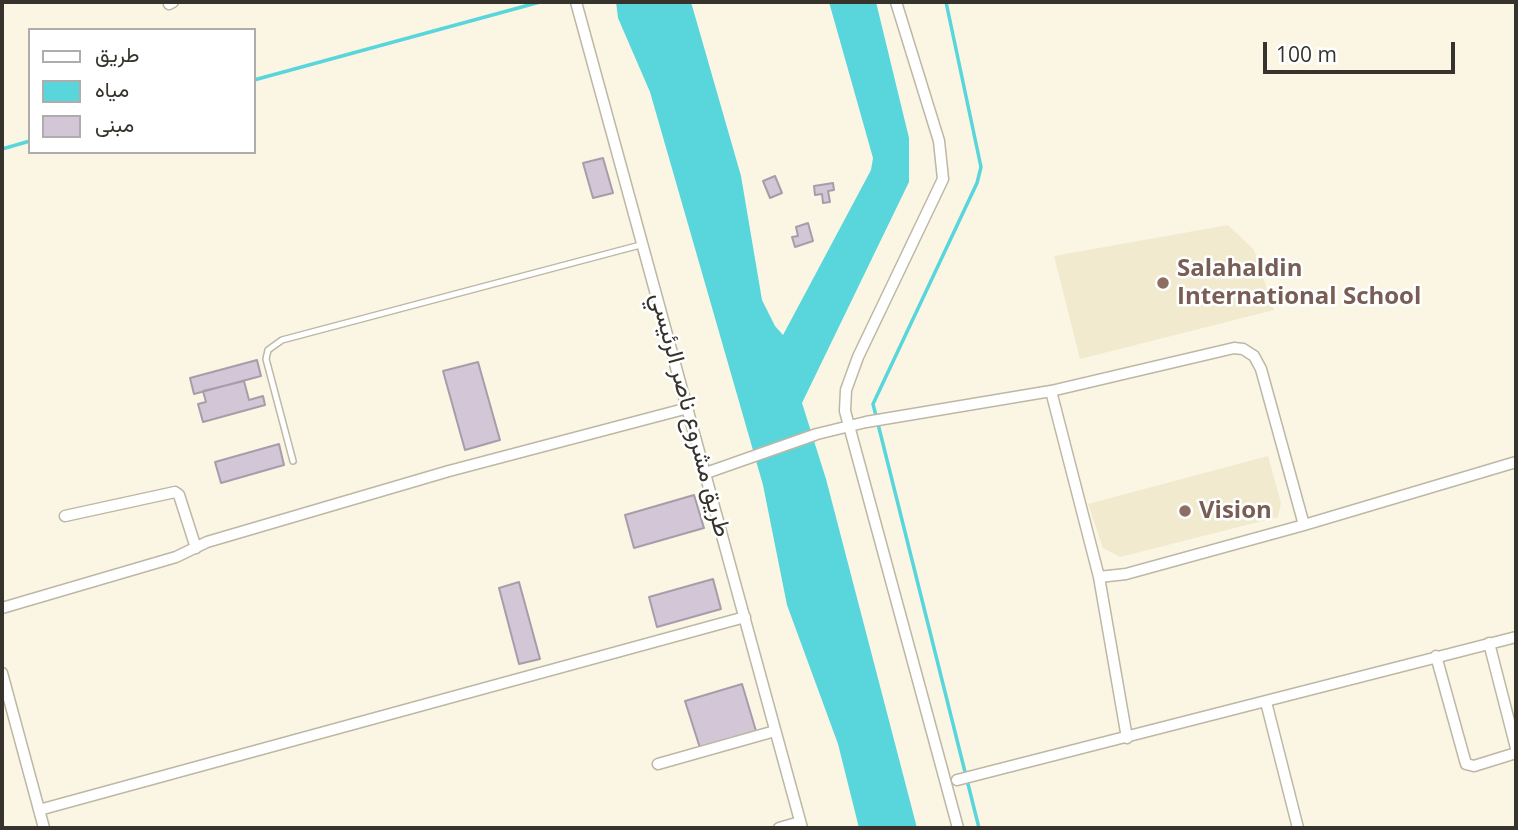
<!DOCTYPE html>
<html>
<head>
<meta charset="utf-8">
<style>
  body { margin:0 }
  #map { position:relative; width:1518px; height:830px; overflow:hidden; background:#fbf6e3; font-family:"Open Sans",Vazirmatn,sans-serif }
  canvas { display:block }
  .frame { position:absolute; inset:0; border:4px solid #35332c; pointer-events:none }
  .legend { position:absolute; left:28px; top:28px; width:228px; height:126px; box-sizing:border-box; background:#fff; border:2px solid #aeadab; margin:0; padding:9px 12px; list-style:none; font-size:21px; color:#35332c }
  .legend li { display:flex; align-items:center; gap:14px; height:35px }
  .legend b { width:35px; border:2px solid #aeadab }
  .scale { position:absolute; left:1263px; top:42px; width:192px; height:32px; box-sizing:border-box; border:4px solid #35332c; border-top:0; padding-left:9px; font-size:21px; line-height:24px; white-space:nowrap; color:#35332c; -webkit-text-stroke:5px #fff; paint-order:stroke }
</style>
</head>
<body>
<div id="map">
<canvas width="1518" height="830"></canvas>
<div class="frame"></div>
<ul class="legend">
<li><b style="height:9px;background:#fff"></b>طريق</li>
<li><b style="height:19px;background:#58d6dc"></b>مياه</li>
<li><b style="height:19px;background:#d3c6d6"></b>مبنى</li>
</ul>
<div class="scale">100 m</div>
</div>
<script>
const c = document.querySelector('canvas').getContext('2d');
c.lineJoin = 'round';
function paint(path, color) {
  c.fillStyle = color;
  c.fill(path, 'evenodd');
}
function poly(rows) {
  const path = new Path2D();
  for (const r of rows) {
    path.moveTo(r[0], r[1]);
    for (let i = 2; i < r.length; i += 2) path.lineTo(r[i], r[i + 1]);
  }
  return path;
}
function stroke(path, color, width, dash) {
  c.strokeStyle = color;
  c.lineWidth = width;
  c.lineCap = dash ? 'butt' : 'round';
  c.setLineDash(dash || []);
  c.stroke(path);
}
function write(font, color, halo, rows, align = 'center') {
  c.font = font + ' "Open Sans",Vazirmatn,sans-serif';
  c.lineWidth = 5;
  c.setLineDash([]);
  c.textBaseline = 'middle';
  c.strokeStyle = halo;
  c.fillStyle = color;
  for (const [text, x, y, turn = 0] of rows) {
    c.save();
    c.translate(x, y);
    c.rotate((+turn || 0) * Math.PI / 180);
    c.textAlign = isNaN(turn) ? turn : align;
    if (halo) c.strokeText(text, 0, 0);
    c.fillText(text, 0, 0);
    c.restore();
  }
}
const built = poly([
  [1228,225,1254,250,1274,310,1080,359,1054,256],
  [1268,456,1281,503,1278,517,1120,557,1103,548,1088,504]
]);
const water = poly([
  [616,2,691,2,741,176,762,300,775,326,783,335,871,170,873,158,829,2,876,2,909,138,909,182,802,403,826,479,917,828,859,828,838,744,787,605,763,485,650,92,618,18]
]);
const stream = poly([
  [946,2,981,167,977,183,873,404,979,828],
  [254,80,540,2],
  [2,149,30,141]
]);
const building = poly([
  [603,158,613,193,593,198,583,163,603,158],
  [775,176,782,193,770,198,763,181,775,176],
  [833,183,834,190,828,191,830,202,823,203,822,194,815,195,814,186,833,183],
  [808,223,813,241,795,247,792,237,798,236,796,227,808,223],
  [257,360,261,376,194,394,190,378,257,360],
  [478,362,500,440,465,450,443,371,478,362],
  [244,381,249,400,263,396,265,405,203,422,198,404,206,402,203,391,244,381],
  [279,444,284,465,221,483,215,462,279,444],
  [694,495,704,528,634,548,625,515,694,495],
  [713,579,721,609,657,627,649,597,713,579],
  [519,582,540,659,519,664,499,588,519,582],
  [742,684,756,731,700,748,685,701,742,684]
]);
const lane = poly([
  [293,461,266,359,268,350,282,340,644,244]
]);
const street = poly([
  [576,2,802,828],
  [896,2,939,141,943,179,858,357,846,390,845,411,958,828],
  [169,4,173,2],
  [1051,391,1099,577,1127,738],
  [706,473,817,434,866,422,1051,391,1234,348,1243,349,1254,356,1261,369,1304,525],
  [65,516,175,492,179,495,196,548],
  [1099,577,1126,574,1304,525,1516,462],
  [2,608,176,557,207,542,449,471,688,408],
  [1489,643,1516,748],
  [1436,656,1466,764,1474,766,1516,753],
  [2,673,44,828],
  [1266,702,1298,828],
  [658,764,775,731],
  [957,780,1516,637],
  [39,810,745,617],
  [779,828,800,822]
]);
const markers = [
  [1163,283,7,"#8d6e63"],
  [1185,511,7,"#8d6e63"]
];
const educationNames = [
  ["Salahaldin",1177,269],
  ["International School",1177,297],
  ["Vision",1199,511]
];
const streetNames = [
  ["طريق مشروع ناصر الرئيسي",690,415,75]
];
paint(built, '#f1eacf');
paint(water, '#58d6dc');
stroke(stream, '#58d6dc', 3.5);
paint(building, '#d3c6d6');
stroke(building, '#a89cab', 2);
stroke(lane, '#bcb8a5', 8);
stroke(street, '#bcb8a5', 13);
stroke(lane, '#fff', 5);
stroke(street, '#fff', 10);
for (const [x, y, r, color] of markers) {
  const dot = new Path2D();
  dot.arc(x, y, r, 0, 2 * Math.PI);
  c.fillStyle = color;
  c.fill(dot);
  stroke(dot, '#fff', 2.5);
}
write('bold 24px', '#785e54', '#fff', educationNames, 'left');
write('24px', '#35332c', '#fff', streetNames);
</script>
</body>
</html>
